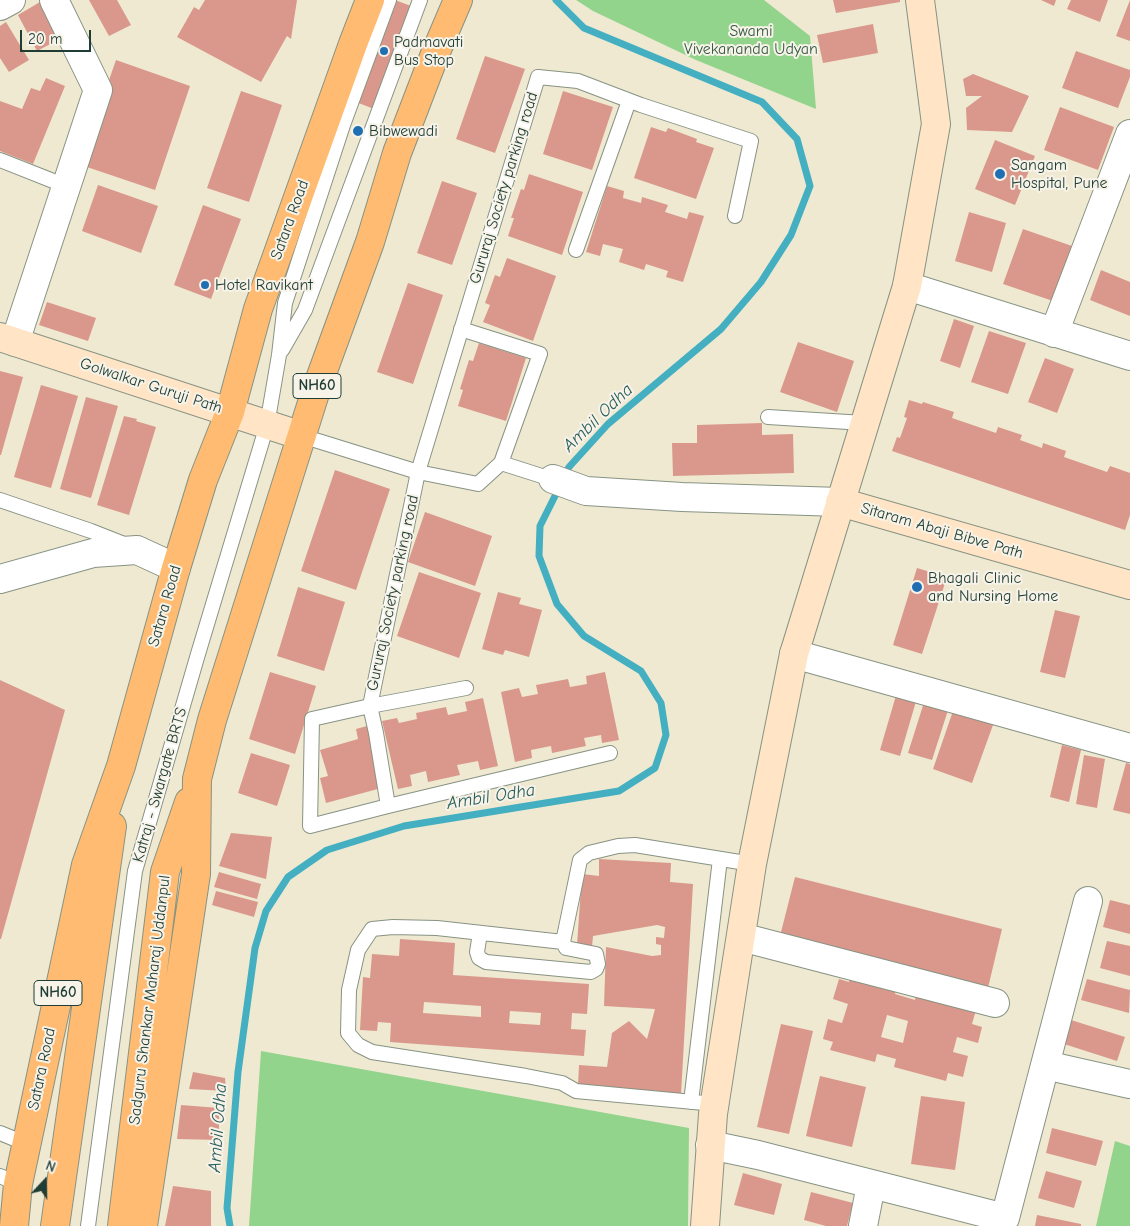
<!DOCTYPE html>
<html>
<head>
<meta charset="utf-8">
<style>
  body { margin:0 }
  #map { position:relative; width:1130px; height:1226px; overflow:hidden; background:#efe9d2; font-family:"Comic Neue",sans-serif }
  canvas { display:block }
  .north { position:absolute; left:20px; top:1156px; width:50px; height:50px; -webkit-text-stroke:4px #f7f3e8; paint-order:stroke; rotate:21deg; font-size:14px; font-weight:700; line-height:20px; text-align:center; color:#1f3d34 }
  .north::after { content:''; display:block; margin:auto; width:18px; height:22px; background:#1f3d34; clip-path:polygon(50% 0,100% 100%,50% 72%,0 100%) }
  .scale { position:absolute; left:20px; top:30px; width:71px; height:22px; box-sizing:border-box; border:2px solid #1f3d34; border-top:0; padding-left:6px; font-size:15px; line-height:18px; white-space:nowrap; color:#1f3d34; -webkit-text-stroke:4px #f7f3e8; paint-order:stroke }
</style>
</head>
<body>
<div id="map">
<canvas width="1130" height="1226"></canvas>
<div class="north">N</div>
<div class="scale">20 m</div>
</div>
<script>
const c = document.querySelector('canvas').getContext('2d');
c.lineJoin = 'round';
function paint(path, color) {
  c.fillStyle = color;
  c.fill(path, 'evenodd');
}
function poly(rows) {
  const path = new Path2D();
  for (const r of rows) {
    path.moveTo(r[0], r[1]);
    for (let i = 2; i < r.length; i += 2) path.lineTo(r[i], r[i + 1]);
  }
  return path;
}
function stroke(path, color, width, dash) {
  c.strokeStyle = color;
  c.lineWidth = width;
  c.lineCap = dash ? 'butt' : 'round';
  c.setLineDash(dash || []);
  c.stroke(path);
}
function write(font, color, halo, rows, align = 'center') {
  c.font = font + ' "Comic Neue",sans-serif';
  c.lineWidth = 4;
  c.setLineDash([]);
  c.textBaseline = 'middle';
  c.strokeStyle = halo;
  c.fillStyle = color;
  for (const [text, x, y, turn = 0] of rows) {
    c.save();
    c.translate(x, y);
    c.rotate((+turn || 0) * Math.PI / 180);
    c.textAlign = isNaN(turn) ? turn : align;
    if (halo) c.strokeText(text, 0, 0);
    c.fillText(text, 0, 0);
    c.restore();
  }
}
const green = poly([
  [576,0,764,0,810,36,816,109,696,60,593,11],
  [261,1051,689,1128,688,1226,249,1226],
  [1115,1141,1130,1146,1130,1226,1096,1226]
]);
const stream = poly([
  [556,0,584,28,762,102,797,139,810,186,791,235,761,282,721,329,608,424,569,467,564,478],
  [230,1226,227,1208,238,1072,255,948,266,911,288,877,327,850,404,826,619,791,655,768,666,735,661,703,641,671,584,636,557,604,539,556,540,526,559,488]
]);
const building = poly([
  [89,0,117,0,131,25,109,36],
  [205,0,297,0,291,39,287,36,261,82,177,37,194,7,199,10],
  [395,0,411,6,374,109,356,102],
  [833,0,900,0,900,2,836,13],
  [1041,0,1056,0,1054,6],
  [1071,0,1108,0,1100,22,1067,9],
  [1130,0,1130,41,1116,36],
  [40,2,60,39,37,51,18,15],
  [6,22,29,60,9,72,0,58,0,26],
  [873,24,878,53,823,63,817,35],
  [1076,51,1130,70,1130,77,1118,108,1062,88],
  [485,56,525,69,495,153,456,139],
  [116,60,190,86,155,190,87,167,113,88,107,86],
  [973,74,1029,96,1012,132,967,130,966,108,982,96,966,96,963,79],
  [46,78,65,86,33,164,0,151,0,101,22,109,31,88,40,91],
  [241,91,282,105,249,202,207,188],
  [563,91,613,107,592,170,543,154],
  [1060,107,1114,127,1098,170,1044,150],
  [651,127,666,132,668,128,697,139,696,142,714,148,696,199,634,178],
  [995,140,1035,156,1015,205,975,189],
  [529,174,583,192,562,255,508,236,514,218,511,218,521,189,524,190],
  [442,181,477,193,452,265,417,253],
  [98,185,158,206,141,253,82,231],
  [607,186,624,191,623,198,641,203,642,197,668,205,665,212,687,219,689,212,704,216,683,282,666,277,668,271,646,264,644,270,619,262,623,249,603,244,600,256,586,252],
  [203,205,241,219,211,299,174,285],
  [969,212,1006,223,992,272,955,261],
  [1023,229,1072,246,1053,301,1003,284],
  [507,258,556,276,533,341,483,322,490,305,485,303,495,275,500,277],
  [1101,270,1130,282,1130,316,1090,300],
  [408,283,443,295,413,384,377,372],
  [47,302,96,318,88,341,39,325],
  [954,319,974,326,960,368,940,361],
  [989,331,1026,343,1008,394,971,382],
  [798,342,854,361,837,412,780,392],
  [479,343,526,358,506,421,458,406,463,390,460,389,469,360,473,361],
  [1045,358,1074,369,1057,413,1028,402],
  [0,371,23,377,1,455,0,455],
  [41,385,78,396,51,488,14,477],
  [86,397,118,406,91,498,60,489],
  [909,400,922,404,923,402,954,412,952,418,996,433,998,427,1022,435,1020,440,1042,448,1043,443,1066,451,1064,457,1107,472,1110,466,1130,473,1130,515,1125,530,892,451,897,437,900,438,907,418,904,417],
  [124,416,137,419,136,421,156,427,129,515,97,505],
  [762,423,762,435,793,434,794,473,673,476,672,443,697,443,697,425],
  [335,470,390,489,356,590,301,571],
  [425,512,492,536,475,586,408,562],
  [917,568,947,577,922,654,893,645],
  [419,572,481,593,459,658,397,636],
  [298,587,345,602,324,671,277,656],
  [498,592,521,598,519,604,542,610,529,657,505,650,503,655,482,649],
  [1055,610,1080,616,1065,678,1040,672],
  [270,672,316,686,295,754,249,739],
  [605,672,619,740,602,743,601,735,584,738,586,746,552,753,551,746,531,750,532,758,515,762,501,692,519,688,522,697,538,694,536,685,568,679,570,687,587,684,586,676],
  [0,680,65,710,1,939,0,939],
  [897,692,917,698,900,756,880,750],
  [926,696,950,704,932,760,908,753],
  [483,698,498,766,480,770,478,761,457,765,460,775,428,782,426,771,410,775,412,786,398,789,382,721,397,718,399,723,417,719,416,713,446,707,448,715,467,711,465,702],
  [953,711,993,725,972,783,933,769],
  [367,726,385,787,326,803,320,778,328,776,320,750,358,739,356,729],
  [1062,745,1081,750,1069,802,1050,797],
  [251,753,290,765,277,806,238,793],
  [1084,755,1105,759,1097,808,1076,804],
  [1126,763,1130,764,1130,814,1113,810],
  [231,833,272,837,266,879,219,866],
  [599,859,671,863,670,882,693,884,681,1094,578,1085,579,1065,607,1067,612,1033,629,1021,647,1039,655,1009,604,1006,606,947,652,956,661,955,661,945,656,944,656,937,664,938,665,927,657,925,593,936,592,947,577,945,582,874,599,876],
  [219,872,261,884,257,899,214,887],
  [795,877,1002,929,988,988,780,936],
  [216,891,258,902,254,917,212,905],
  [1110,900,1130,905,1130,934,1103,927],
  [400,939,455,943,453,975,589,984,587,1014,572,1013,571,1029,586,1030,584,1056,390,1042,391,1023,378,1022,377,1031,360,1030,363,977,370,978,372,954,399,956],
  [424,1002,481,1006,481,1017,423,1013],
  [510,1011,541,1013,540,1025,509,1023],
  [1107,941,1130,946,1130,976,1100,968],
  [850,976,896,989,895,994,915,1000,916,994,976,1010,972,1024,982,1027,978,1043,957,1037,953,1052,968,1056,963,1077,948,1073,946,1081,894,1067,896,1059,877,1054,875,1062,830,1050,833,1042,823,1039,828,1019,842,1023,848,1004,833,999,839,979,849,982],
  [887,1015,908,1021,903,1043,881,1037],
  [1087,979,1130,990,1129,1013,1081,1000],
  [1071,1020,1125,1037,1117,1061,1064,1044],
  [781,1024,813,1031,789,1134,757,1127],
  [193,1072,225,1078,226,1091,189,1089],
  [820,1076,866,1087,852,1147,806,1136],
  [921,1096,965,1102,955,1170,911,1164],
  [181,1105,219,1108,219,1140,177,1139],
  [1052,1128,1103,1141,1096,1166,1046,1153],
  [1046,1171,1082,1181,1074,1208,1038,1198],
  [743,1173,782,1184,774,1215,734,1205],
  [173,1186,211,1191,211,1226,165,1226],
  [811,1192,853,1203,847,1226,826,1226,804,1220],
  [1037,1215,1081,1224,1081,1226,1035,1226]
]);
const lane = poly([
  [0,160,66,186],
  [576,250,629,101],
  [461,329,540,354,501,463,545,477],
  [282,350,305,310,420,0],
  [768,417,864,423],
  [302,436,418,472,478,484,501,463],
  [0,500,91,531,124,544],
  [466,688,370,706,418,472,538,77,578,81,641,105,751,141,735,216],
  [388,806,376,733,370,706,312,719,310,826,388,806,610,753],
  [480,933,477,952,479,958,486,962,591,972,596,969,598,964,596,954,566,948,563,942],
  [691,1102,720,859],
  [715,1104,576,1091,562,1083,526,1076,372,1052,358,1045,348,1033,349,990,358,950,372,929,393,927,437,928,563,942,580,860,589,853,618,846,635,845,752,864],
  [0,1133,27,1144],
  [0,1176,18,1184],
  [88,1226,135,871,198,654,267,425,279,355,285,303,343,125,389,0]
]);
const street = poly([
  [0,6,11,0],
  [907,286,1130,356],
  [1054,333,1130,134],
  [15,342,98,90,54,0],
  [553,479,586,491,682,497,840,502],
  [0,579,93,553,137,550,176,568],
  [794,654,1130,748],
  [741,937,995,1003],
  [1045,1065,1130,1084],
  [710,1145,758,1155,1005,1218,1088,901],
  [863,1226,871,1185]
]);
const secondary = poly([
  [0,337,302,436],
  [840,502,1130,585],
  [705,1226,713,1114,752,864,794,654,907,286,936,124,920,0]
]);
const highway = poly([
  [14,1226,18,1184,86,865,121,766,176,568,203,480,230,412,258,309,353,44,370,0],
  [55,1226,112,826],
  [122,1226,165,872,189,802],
  [143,1226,196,874,197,779,212,720,316,390,370,242,397,153,435,54,458,0]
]);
const markers = [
  [384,51,5,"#1f6fb2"],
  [358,131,6,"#1f6fb2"],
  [1000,174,6,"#1f6fb2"],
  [205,285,5,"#1f6fb2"],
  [917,587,6,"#1f6fb2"]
];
const shields = [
  [317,386,48],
  [58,993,48]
];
const shieldNames = [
  ["NH60",317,386],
  ["NH60",58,993]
];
const parkNames = [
  ["Swami",751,31],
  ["Vivekananda Udyan",751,49]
];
const poiNames = [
  ["Padmavati",394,42],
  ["Bus Stop",394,60],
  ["Bibwewadi",369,131],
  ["Sangam",1011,165],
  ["Hospital, Pune",1011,183],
  ["Hotel Ravikant",215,285],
  ["Bhagali Clinic",928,578],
  ["and Nursing Home",928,596]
];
const streetNames = [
  ["Gururaj Society parking road",504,188,-73],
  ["Satara Road",290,220,-70],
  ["Golwalkar Guruji Path",151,386,18],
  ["Sitaram Abaji Bibve Path",942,531,16],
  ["Gururaj Society parking road",393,593,-78],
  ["Satara Road",165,606,-74],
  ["Katraj - Swargate BRTS",160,785,-74],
  ["Sadguru Shankar Maharaj Uddanpul",150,1000,-83],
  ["Satara Road",42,1069,-78]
];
const waterNames = [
  ["Ambil Odha",598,418,-44],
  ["Ambil Odha",491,797,-9],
  ["Ambil Odha",218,1128,-86]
];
paint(green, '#93d48c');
stroke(stream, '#43afc1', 7);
paint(building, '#d9988b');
stroke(lane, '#879383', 16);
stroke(street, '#879383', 30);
stroke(secondary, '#879383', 30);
stroke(highway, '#879383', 30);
stroke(lane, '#fff', 14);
stroke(street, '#fff', 28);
stroke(secondary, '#ffe4c6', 28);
stroke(highway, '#ffbb71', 28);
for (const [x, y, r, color] of markers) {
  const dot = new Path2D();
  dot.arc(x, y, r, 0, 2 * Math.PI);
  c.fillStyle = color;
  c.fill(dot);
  stroke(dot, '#f7f3e8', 2);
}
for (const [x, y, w] of shields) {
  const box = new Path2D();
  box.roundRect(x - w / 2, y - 12.5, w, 25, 4);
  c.fillStyle = '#f7f3e8';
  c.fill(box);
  stroke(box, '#1f3d34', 1);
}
write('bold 15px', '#1f3d34', null, shieldNames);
write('16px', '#365b46', '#f7f3e8', parkNames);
write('16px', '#1f3d34', '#f7f3e8', poiNames, 'left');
write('16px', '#1f3d34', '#f7f3e8', streetNames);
write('italic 18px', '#2a5f5e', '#f7f3e8', waterNames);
</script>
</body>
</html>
